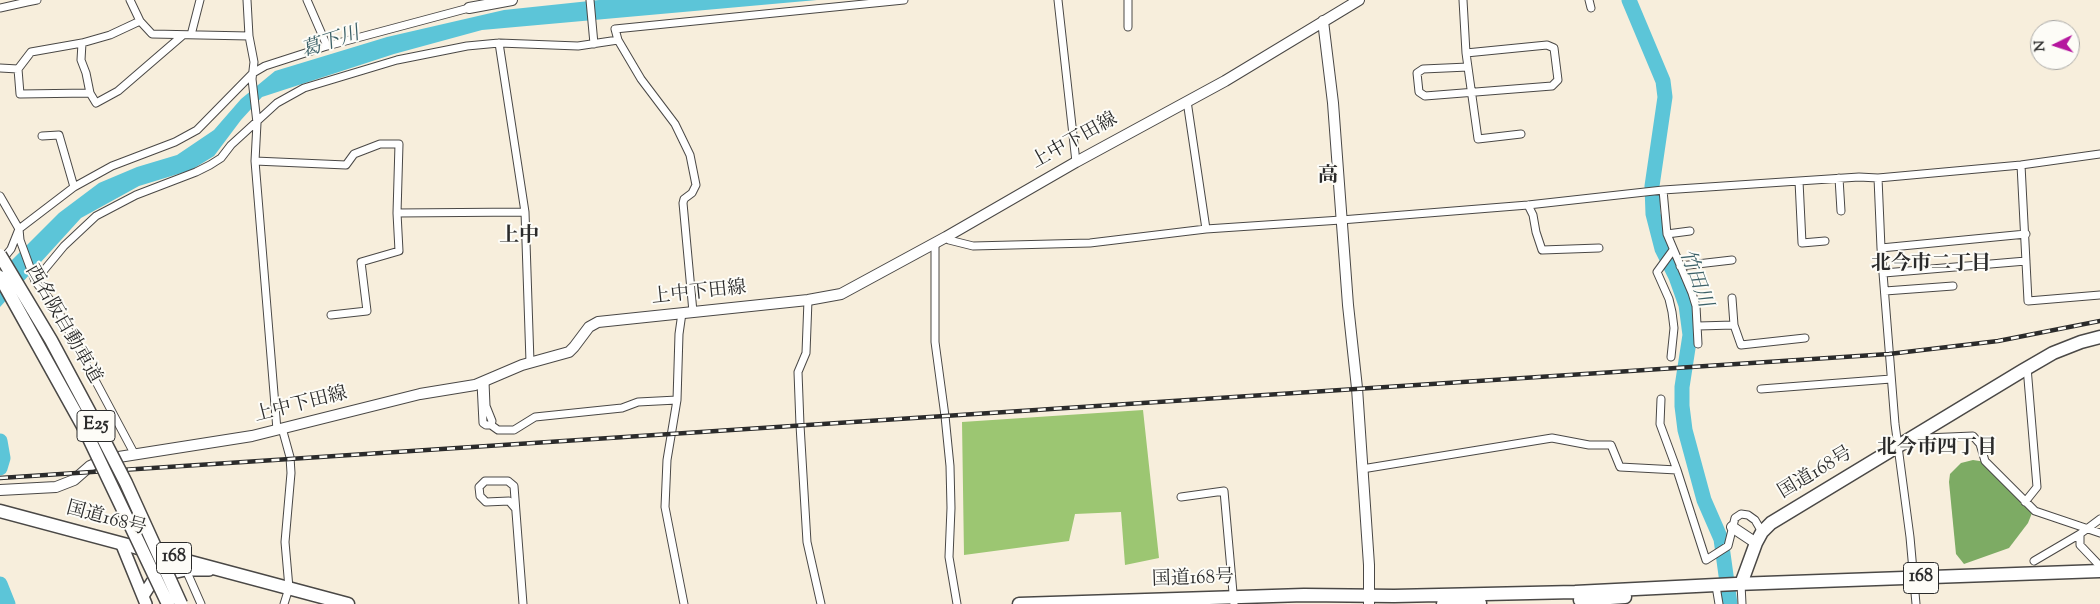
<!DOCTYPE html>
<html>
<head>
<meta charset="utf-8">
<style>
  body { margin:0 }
  #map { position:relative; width:2100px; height:604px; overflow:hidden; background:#f7eedc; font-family:"Sorts Mill Goudy",serif }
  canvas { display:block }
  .north { position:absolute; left:2030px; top:20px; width:50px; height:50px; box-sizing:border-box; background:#fdfcf7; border:1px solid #a9a8a5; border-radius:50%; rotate:266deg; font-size:14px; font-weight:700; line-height:20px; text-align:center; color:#2b2b2b }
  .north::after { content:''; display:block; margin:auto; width:18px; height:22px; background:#b5179e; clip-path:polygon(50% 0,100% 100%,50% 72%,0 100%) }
</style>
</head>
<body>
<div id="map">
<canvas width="2100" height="604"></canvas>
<div class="north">N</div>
</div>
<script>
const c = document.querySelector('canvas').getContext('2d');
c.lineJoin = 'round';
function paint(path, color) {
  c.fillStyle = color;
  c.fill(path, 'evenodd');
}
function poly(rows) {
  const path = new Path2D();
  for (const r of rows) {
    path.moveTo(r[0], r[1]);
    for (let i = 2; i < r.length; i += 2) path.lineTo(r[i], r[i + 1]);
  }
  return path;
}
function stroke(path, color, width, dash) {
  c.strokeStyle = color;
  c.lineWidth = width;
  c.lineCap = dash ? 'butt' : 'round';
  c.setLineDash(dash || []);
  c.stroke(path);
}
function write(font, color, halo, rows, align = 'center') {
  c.font = font + ' "Sorts Mill Goudy","Noto Serif JP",serif';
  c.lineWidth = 4;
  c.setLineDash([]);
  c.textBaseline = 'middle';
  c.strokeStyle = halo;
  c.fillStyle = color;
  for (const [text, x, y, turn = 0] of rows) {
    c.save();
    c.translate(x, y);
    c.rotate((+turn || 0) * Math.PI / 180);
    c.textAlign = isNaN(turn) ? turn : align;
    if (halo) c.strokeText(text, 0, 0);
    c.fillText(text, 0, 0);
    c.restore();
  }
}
const green = poly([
  [1143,410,1159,558,1125,565,1121,512,1075,514,1069,541,964,555,962,422]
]);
const forest = poly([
  [1973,460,1986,462,2032,513,2028,523,2009,548,1964,564,1956,554,1949,482,1950,474,1961,463]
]);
const water = poly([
  [599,0,817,0,482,30,394,54,262,97,241,120,214,156,191,170,139,186,81,218,0,307,0,272,59,213,99,183,137,167,177,155,214,130,241,99,275,71,387,37,504,10]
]);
const river = poly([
  [1629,0,1663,81,1665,97,1652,186,1653,214,1662,249,1676,277,1686,305,1690,335,1682,387,1682,406,1685,430,1704,500,1721,539,1730,604],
  [0,441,3,458,0,468],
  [0,584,8,604]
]);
const street = poly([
  [247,0,249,36,254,62,252,79,257,123,255,161,277,430],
  [307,0,327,46],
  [590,0,594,44],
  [1058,0,1076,162],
  [1128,0,1128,27],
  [1463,0,1466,53,1478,139,1521,134],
  [1589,0,1591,8],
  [27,2,37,0],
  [0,8,27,2,28,0],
  [140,21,152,34,249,36],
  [191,35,200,0],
  [618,40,641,79,675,124,690,155,696,185,692,193,684,199,683,203,693,312],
  [499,43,525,212,530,362],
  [1466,53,1547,45,1554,48,1558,80,1552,86,1425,96,1419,92,1417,73,1423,69,1468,67],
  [0,68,18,69,31,52,82,43,110,35,140,21,130,0],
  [18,69,20,94,90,93,86,73,81,60,82,43],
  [90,93,96,103,118,91,183,35],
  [1187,101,1206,229],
  [42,136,59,135,74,187],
  [255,161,346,165,354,154,380,144,399,144,397,213,399,251,361,262,367,311,331,315],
  [2021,165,2028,301,2100,295],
  [1839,178,1841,211],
  [1878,178,1881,248,1895,424,1910,537,1916,604],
  [1799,181,1802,243,1825,241],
  [1663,190,1667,234,1692,293,1696,306,1698,344],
  [0,196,19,229,20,240,35,281,55,306,63,320,135,455],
  [1528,205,1533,215,1536,232,1542,250,1599,248],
  [397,213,525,212],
  [1667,234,1690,231],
  [946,237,949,240,973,246,1090,243,1206,229,1341,220,1528,205,1663,190,1859,177,1878,178,2021,165,2100,154],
  [935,243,935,342,945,416,950,466,951,508,949,557,957,604],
  [1881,248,2026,234],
  [2,260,11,249,19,229,74,187,112,166,175,142,197,130,253,73,265,66,327,46,469,8],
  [1680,266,1732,260],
  [1884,273,2026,261],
  [35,281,64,246,96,216,136,195,196,172,210,165,221,158,231,145,277,103,304,88,397,60,467,46,499,43,578,46,618,40,615,29,904,0],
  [1885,291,1953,286],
  [808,300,806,353,798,372,800,425,807,542,821,604],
  [682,313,679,334,677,400,667,460,665,507,684,604],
  [1734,325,1741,345,1805,338],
  [1698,326,1734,325,1732,298],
  [1671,357,1674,328,1672,312,1669,299,1657,272,1673,250],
  [481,383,483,423,486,425,491,425,492,421,486,406,485,382],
  [1761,389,1891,379],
  [1661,399,1660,424,1677,470],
  [491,425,498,430,514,430,535,417,622,408,638,402,677,400],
  [282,428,290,457,291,473,285,542,289,588,284,604],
  [1916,436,1925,438,1973,436,1980,444,1985,461,2035,511,2100,533],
  [1362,469,1552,438,1589,445,1611,445,1620,467,1677,470,1706,560,1728,546,1735,518,1741,514,1748,515,1755,520,1762,532],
  [1181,497,1224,491,1234,604],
  [2025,502,2037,487,2027,367],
  [515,508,509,501,486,502,480,496,479,487,485,481,508,481,514,486,523,604],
  [2080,534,2080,545,2100,566],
  [2034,561,2080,534,2100,519],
  [186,570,201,604],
  [1741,584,1742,604],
  [1716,586,1719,604]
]);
const secondary = poly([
  [469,8,512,0],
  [1323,21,1333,103,1348,305,1357,388,1369,565,1369,604],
  [0,490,56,487,74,480,90,466,106,459,252,436,420,394,475,385,522,365,569,352,574,347,589,327,598,322,808,300,841,294,946,237,1076,162,1225,81,1359,0],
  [1732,527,1756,543]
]);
const primary = poly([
  [122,545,146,604],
  [143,596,152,582,163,575,186,570,209,570]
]);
const highway = poly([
  [0,511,348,604],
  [1741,584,1756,543,1762,532,1771,523,2022,371,2053,353,2081,342,2100,337],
  [1580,600,1625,597],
  [1019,604,1304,595,1394,596,1575,592,1736,584,2100,571],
  [1443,604,1480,603]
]);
const rail = poly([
  [0,478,1889,354,1998,341,2100,321]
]);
const highwayBridge = poly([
  [0,255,51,340,89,411,126,483,181,604],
  [0,277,84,428,168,604]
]);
const shields = [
  [96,426,38],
  [174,558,35],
  [1921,578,35]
];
const shieldNames = [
  ["E25",96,426],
  ["168",174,558],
  ["168",1921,578]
];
const streetNames = [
  ["上中下田線",1075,142,-29],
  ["上中下田線",699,294,-6],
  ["西名阪自動車道",62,325,60],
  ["上中下田線",301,406,-14],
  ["国道168号",1816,474,-31],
  ["国道168号",106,520,15],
  ["国道168号",1193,580,-2]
];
const waterNames = [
  ["葛下川",331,44,-18],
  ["竹田川",1694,279,70]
];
const neighbourhoodNames = [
  ["高",1328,178],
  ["上中",519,238],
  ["北今市二丁目",1931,266],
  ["北今市四丁目",1937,450]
];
paint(green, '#9cc672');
paint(forest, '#7dab64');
paint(water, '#5cc5d8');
stroke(river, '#5cc5d8', 15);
stroke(street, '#4a4846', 9);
stroke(secondary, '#4a4846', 12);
stroke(primary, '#4a4846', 14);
stroke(highway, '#4a4846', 15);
stroke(street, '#fff', 7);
stroke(secondary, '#fff', 10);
stroke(primary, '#fff', 11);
stroke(highway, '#fff', 12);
stroke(rail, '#2b2b2b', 4.5);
stroke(rail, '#fdfcf7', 2.5, [8]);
stroke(highwayBridge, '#4a4846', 15, []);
stroke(highwayBridge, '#fff', 12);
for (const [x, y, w] of shields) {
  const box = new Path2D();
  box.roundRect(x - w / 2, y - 15.5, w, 31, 4);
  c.fillStyle = '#fdfcf7';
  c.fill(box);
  stroke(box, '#2b2b2b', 1);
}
write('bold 18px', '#2b2b2b', null, shieldNames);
write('19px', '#2b2b2b', '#fdfcf7', streetNames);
write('italic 20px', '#3c6168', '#fdfcf7', waterNames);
write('bold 20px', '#2b2b2b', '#fdfcf7', neighbourhoodNames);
</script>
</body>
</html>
